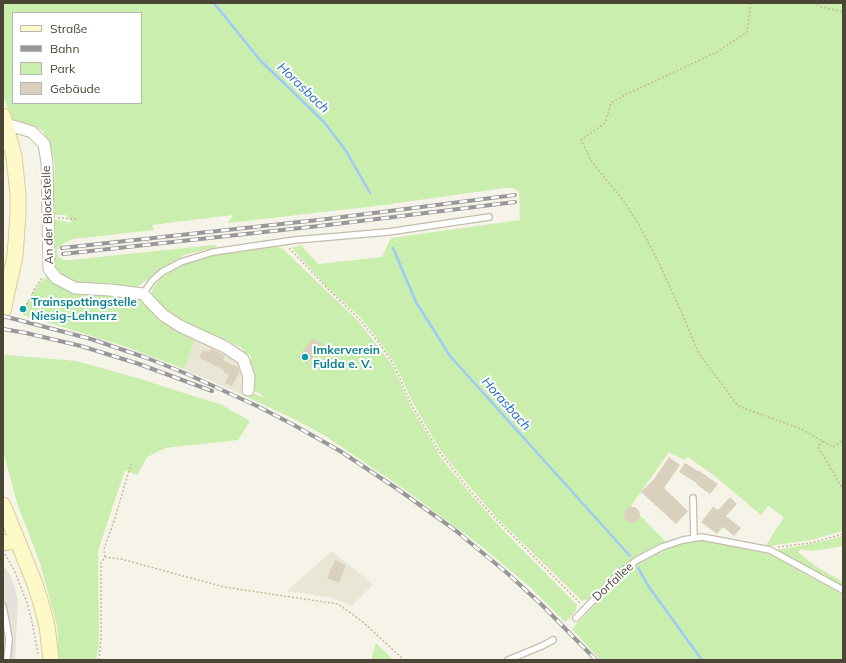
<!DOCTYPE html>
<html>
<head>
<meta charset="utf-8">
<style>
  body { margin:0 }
  #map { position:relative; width:846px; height:663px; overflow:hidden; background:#f6f3e9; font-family:Mulish,sans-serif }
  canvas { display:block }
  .frame { position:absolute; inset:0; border:4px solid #4b4536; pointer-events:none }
  .legend { position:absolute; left:12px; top:12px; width:130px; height:92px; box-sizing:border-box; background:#fff; border:1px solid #b7b5af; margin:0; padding:5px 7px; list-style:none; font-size:12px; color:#4b4536 }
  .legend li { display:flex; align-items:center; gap:8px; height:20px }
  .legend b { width:20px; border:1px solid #b7b5af }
</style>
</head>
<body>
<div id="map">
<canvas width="846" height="663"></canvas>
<div class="frame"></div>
<ul class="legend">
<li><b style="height:5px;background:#fff8c9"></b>Straße</li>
<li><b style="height:5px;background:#989898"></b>Bahn</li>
<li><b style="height:11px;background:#caeead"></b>Park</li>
<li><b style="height:11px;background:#d9d1bd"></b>Gebäude</li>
</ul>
</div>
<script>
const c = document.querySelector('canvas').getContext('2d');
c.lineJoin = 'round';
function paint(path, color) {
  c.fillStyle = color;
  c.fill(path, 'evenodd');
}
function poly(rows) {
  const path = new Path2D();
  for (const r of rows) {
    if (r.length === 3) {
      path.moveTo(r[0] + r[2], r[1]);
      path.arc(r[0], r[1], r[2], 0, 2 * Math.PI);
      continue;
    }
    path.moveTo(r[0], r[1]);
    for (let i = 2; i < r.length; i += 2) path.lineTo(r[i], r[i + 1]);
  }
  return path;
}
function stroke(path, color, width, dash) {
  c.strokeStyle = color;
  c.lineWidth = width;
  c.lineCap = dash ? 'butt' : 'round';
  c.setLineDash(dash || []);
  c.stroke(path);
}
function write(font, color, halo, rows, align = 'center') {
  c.font = font + ' Mulish,sans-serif';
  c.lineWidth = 4;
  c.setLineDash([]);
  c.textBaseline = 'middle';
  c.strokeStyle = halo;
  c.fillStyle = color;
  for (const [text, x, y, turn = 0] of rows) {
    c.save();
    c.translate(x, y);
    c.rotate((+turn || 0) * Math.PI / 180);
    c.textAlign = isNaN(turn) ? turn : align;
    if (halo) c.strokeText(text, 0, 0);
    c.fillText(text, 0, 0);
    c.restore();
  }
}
const residential = poly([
  [196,337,242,363,246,388,243,395,184,369],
  [332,551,373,584,351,606,333,598,287,591]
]);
const industrial = poly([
  [3,566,11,576,18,599,15,660,3,660]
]);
const green = poly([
  [3,3,843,3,843,531,811,540,769,546,766,545,784,517,768,506,761,515,716,477,688,457,684,460,669,452,631,506,666,542,653,547,635,557,627,563,592,598,582,601,496,517,470,487,440,450,413,403,395,364,382,345,362,319,327,287,292,248,301,245,318,264,382,257,391,238,520,220,519,191,512,188,504,188,384,205,228,223,233,215,152,225,154,230,73,239,64,243,57,250,58,257,64,260,71,260,214,245,217,247,184,255,135,288,85,286,67,279,55,267,53,262,51,219,72,223,66,215,54,215,53,195,55,166,51,148,43,131,29,124,12,122,3,94],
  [13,13,141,13,141,103,13,103],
  [269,246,279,247,284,250,359,322,393,366,409,403,441,458,473,497,503,530,577,605,576,610,569,619,565,622,530,587,480,545,404,489,324,435,292,418,243,395,245,390,264,398,261,394,250,390,248,361,251,359,250,354,245,355,243,350,240,347,212,334,210,338,163,312,151,295,153,288,162,277,182,265,217,253],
  [49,275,55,278,142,299,196,337,184,369,124,346,23,315,26,304,33,292,40,282],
  [5,355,76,361,134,377,222,405,250,421,238,440,165,448,147,457,137,475,125,470,98,551,99,645,96,660,59,660,57,626,40,563,17,503,3,451,3,368],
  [843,536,843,546,812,551,801,549,798,552,815,566,843,582,843,588,775,550,811,544],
  [702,540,765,553,775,557,843,595,843,660,600,660,572,629,632,566,648,557,684,543],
  [376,643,393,660,371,660]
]);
const stream = poly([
  [214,3,260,60,324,122,346,151,370,193],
  [393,248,416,302,450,356,630,556],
  [638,568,649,587,702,660]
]);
const building = poly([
  [313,338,323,345,307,364,298,357],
  [211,348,225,356,223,360,238,367,240,371,232,386,225,383,229,375,223,372,224,370,199,358,203,350,209,352],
  [669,457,680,465,664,488,688,511,676,524,641,492,654,479],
  [685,463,698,471,698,470,718,484,710,494,696,484,697,483,679,472],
  [730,497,737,504,726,516,741,528,734,536,723,527,717,534,701,522,713,507,718,510],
  [632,515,8],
  [335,560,346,565,339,583,327,578]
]);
const path = poly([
  [751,3,747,32,717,52,623,96,611,103,605,123,581,140,592,162,623,200,639,225,659,263,681,311,698,352,738,406,801,429,833,447,843,440],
  [813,3,822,7,843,12],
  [58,218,77,219],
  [289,248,327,288,360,320,379,343,394,365,410,402,438,450,471,492,495,518,580,603],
  [25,308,36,286,43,277],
  [823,441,818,447,843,489],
  [778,547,810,543,843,534],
  [5,554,15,572,27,603,31,617,38,654],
  [105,557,104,549,115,518,131,464],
  [99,660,101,638,101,563,105,557,121,559,224,587,338,604,363,622,404,660]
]);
const lane = poly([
  [143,294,152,281,162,272,181,262,213,252,295,240,388,232,489,217],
  [693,498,694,538],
  [3,606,9,639,7,660],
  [576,618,620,573,637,560,662,547,683,540,702,537,770,550,843,590],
  [508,660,542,646,553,640]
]);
const street = poly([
  [6,126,13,126,32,132,44,144,47,163,49,269,56,278,75,288,110,290,143,294,163,315,180,326,225,347,243,359,249,377,248,390]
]);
const secondary = poly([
  [3,116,14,156,18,195,18,215,15,256,3,311],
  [3,505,35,584,41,603,47,626,51,660],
  [3,543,17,540]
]);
const rail = poly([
  [62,248,327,219,515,195],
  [63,254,328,225,515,202],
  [3,316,91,339,147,358,187,374,257,406,292,424,340,451,396,488,455,530,507,573,542,605,596,660],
  [3,329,26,333,81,346,139,364,212,391]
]);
const markers = [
  [23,309,4,"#0f9aa8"],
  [305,357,4,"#0f9aa8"]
];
const streetNames = [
  ["An der Blockstelle",48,215,-92],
  ["Dorfallee",613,582,-43]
];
const cultureNames = [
  ["Trainspottingstelle",31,302],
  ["Niesig-Lehnerz",31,316],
  ["Imkerverein",313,350],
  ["Fulda e. V.",313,364]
];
const waterNames = [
  ["Horasbach",303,88,44],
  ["Horasbach",506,404,48]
];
paint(residential, '#eae6d6');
paint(industrial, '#e5e2da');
paint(green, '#caeead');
stroke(stream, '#9fcaf8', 2.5);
paint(building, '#d9d1bd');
stroke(lane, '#c3bdaa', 8);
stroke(street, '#c3bdaa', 13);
stroke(secondary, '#dbd094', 17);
stroke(path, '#c6bb99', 1.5, [2, 2]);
stroke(lane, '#fff', 5.5);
stroke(street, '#fff', 11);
stroke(secondary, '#fff8c9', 15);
stroke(rail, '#989898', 4);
stroke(rail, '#fff', 2.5, [8]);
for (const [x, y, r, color] of markers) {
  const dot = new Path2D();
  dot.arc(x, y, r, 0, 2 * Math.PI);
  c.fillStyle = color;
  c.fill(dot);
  stroke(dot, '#fff', 1.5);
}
write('12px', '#4b4536', '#fff', streetNames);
write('bold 12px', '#0d838f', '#fff', cultureNames, 'left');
write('italic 13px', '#226dc3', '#fff', waterNames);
</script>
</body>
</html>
